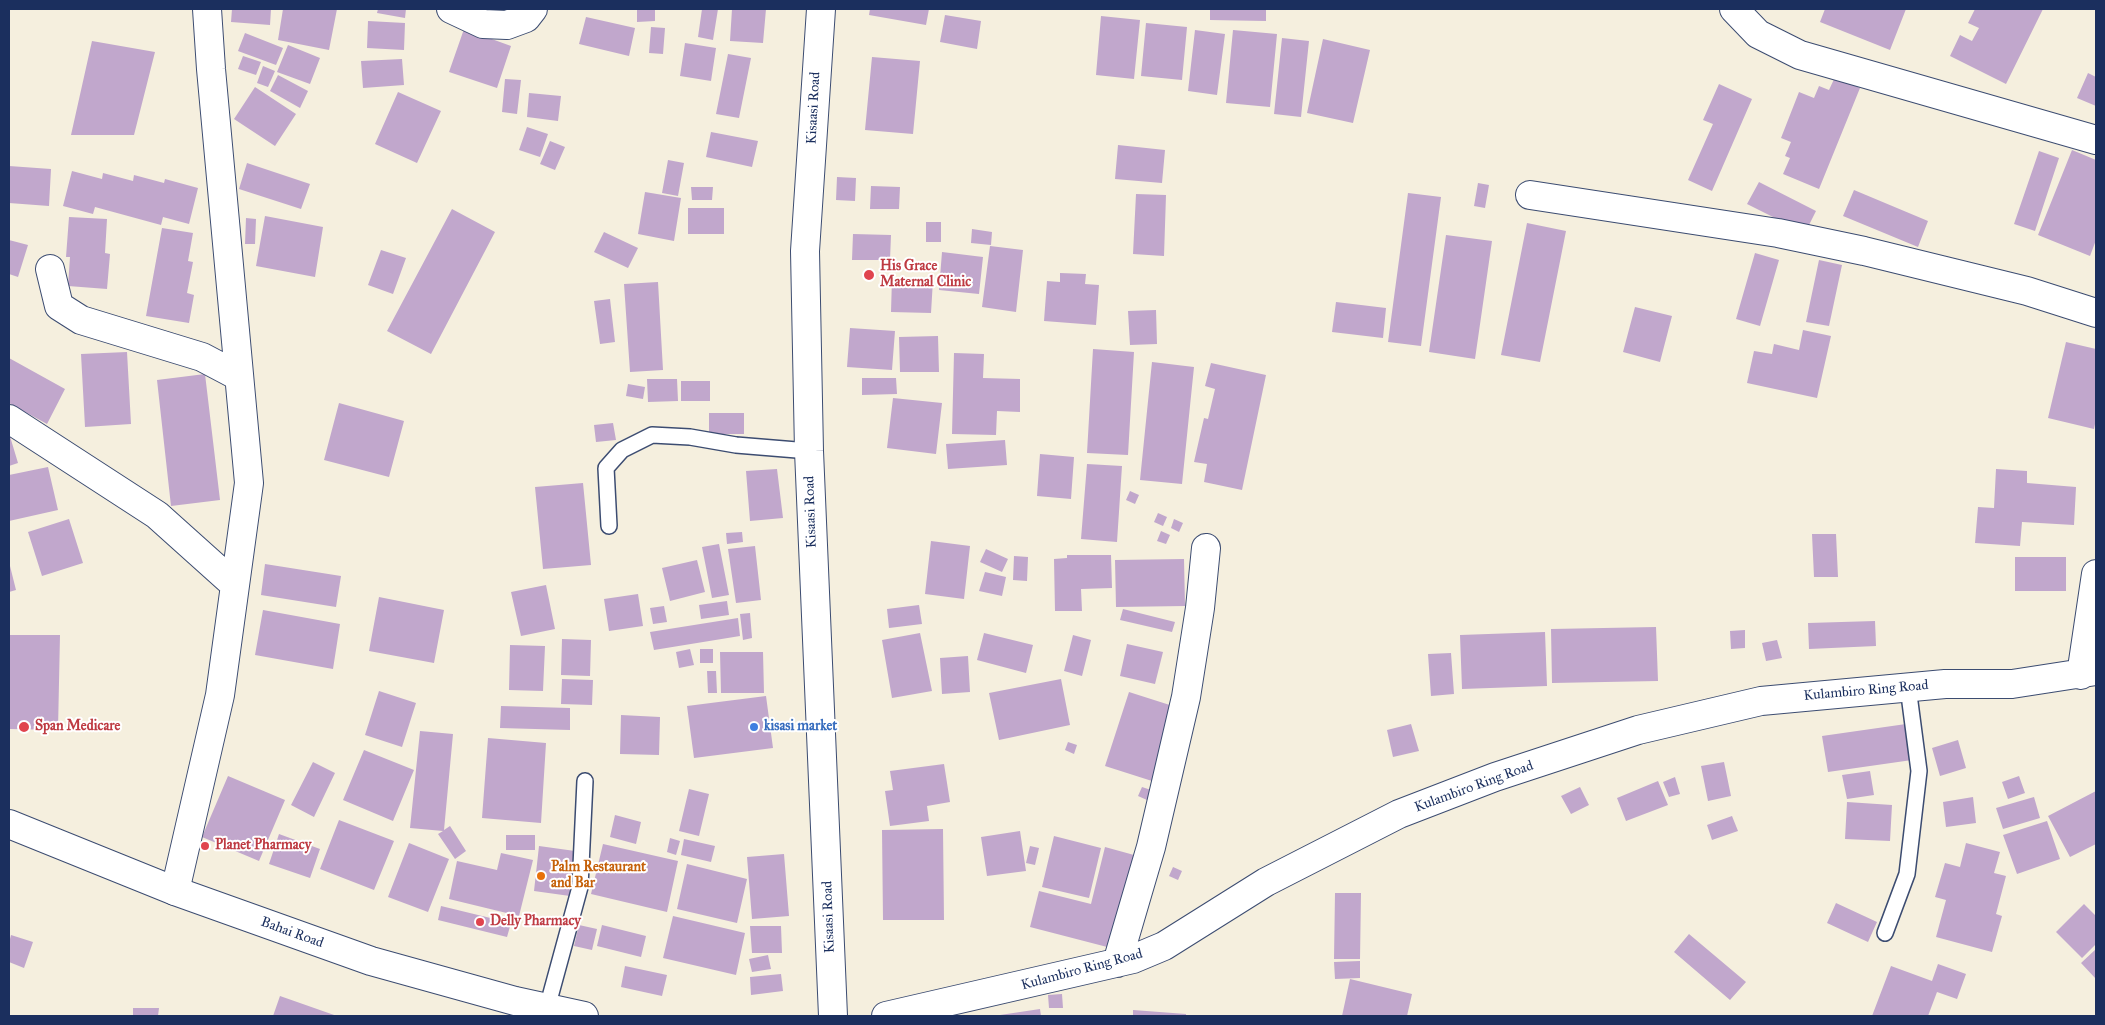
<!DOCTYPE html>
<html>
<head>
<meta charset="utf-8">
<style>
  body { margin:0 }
  #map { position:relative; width:2105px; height:1025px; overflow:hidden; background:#f5efde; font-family:"IM FELL Great Primer",serif }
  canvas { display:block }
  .frame { position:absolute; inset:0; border:10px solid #1b2f5e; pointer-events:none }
</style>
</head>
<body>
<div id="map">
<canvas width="2105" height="1025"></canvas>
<div class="frame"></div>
</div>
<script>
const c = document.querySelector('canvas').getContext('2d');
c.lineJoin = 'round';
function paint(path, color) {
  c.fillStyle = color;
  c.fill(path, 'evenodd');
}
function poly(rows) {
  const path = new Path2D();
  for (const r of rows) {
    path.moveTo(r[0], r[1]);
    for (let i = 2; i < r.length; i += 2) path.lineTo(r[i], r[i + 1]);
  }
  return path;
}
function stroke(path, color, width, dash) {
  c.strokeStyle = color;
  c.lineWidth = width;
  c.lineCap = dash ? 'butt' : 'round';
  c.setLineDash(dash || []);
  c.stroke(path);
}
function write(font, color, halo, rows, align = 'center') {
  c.font = font + ' "IM FELL Great Primer",serif';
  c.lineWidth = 4;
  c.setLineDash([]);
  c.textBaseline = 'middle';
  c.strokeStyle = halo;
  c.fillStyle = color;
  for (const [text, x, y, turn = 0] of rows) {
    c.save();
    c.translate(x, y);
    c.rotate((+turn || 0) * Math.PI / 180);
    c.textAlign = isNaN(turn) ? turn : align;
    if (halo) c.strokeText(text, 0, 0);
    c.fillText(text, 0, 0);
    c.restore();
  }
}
const building = poly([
  [232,9,271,9,270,25,231,22],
  [283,9,337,9,329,50,278,40],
  [378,9,406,9,405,18,377,13],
  [637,9,655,9,655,21,637,22],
  [702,9,718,9,713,40,698,37],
  [732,9,766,9,763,43,730,41],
  [870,9,929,9,926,25,869,15],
  [1210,9,1266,9,1266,21,1210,20],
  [1825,9,1906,9,1890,50,1820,22],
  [1975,9,2043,9,2006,84,1950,56,1960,35,1972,41,1979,28,1968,23],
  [945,15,981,21,977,49,940,42],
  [1101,16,1140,20,1134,79,1096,75],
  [586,17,635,28,629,56,579,44],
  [368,21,405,23,404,50,367,48],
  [1146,23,1187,27,1182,80,1141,76],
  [651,27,665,28,663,54,649,53],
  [464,29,511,46,497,88,449,72],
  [1195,30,1225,34,1217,95,1188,91],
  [1233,30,1277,34,1270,107,1226,103],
  [245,33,283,48,276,65,238,51],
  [1282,38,1309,41,1301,117,1274,114],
  [1323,39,1370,50,1353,123,1307,113],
  [92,41,155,52,134,135,71,135],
  [685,43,716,48,711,81,680,76],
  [288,45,320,58,310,84,277,72],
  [728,54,751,58,739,118,716,114],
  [243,56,261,62,256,75,238,69],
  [872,57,920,61,913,134,865,130],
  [402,59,404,85,363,88,361,61],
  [263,66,275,71,268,87,257,83],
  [2088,73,2096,77,2096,106,2077,98],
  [278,75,308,91,300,108,270,91],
  [1835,77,1860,88,1819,189,1783,174,1790,158,1785,156,1791,142,1781,138,1799,92,1814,98,1819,86,1829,90],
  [505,79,521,80,517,114,502,112],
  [1719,84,1752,99,1712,191,1688,180,1713,124,1703,120],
  [255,87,296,114,275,146,234,119],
  [398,92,441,111,417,163,375,144],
  [529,93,561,96,558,121,527,117],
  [527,127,548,134,540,157,519,150],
  [711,132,758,141,752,167,706,157],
  [550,141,565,147,555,170,540,164],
  [1118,145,1165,150,1162,183,1115,179],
  [2072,150,2096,160,2096,240,2090,256,2038,235],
  [2039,151,2059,158,2035,231,2014,224],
  [668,160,684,163,678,196,662,193],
  [247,163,310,184,301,209,239,189],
  [9,166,51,169,49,206,9,203],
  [72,171,102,179,103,173,133,181,134,175,164,183,165,179,198,188,189,224,163,217,161,225,95,207,93,214,63,206],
  [837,177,856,178,855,201,836,200],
  [1759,182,1816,211,1805,233,1747,204],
  [1478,183,1489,185,1485,208,1474,206],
  [871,186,900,187,899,209,870,209],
  [691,187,713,187,712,200,692,200],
  [1854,190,1928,221,1918,247,1843,216],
  [645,192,681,198,674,241,638,234],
  [1408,193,1441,197,1421,346,1388,342],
  [1136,194,1166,195,1164,256,1133,254],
  [688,208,724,208,724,234,688,234],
  [452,209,495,232,431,354,387,331],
  [265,216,323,227,315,277,256,266],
  [69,217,107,219,105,253,110,254,107,289,68,286,70,257,66,257],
  [246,218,256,219,255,244,245,244],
  [926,222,941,222,941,242,926,242],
  [1527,223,1566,231,1540,362,1501,355],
  [162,228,193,233,188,261,193,262,187,293,194,295,189,323,146,316],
  [972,229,992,232,991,245,971,243],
  [604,232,638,248,628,268,594,252],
  [853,234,891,235,890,260,852,260],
  [1446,235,1492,241,1475,359,1429,352],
  [9,240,28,245,18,277,9,274],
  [990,246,1023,250,1016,312,982,307],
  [381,250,406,258,393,294,368,285],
  [942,252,983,257,979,294,939,290],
  [1755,253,1779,260,1760,326,1736,319],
  [1819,260,1842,265,1829,326,1806,322],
  [1060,273,1086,274,1085,284,1099,285,1096,325,1044,321,1047,281,1060,282],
  [892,278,933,280,931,313,891,312],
  [658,282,663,370,630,372,624,284],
  [610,299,615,342,600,344,594,301],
  [1336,302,1386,308,1383,338,1332,332],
  [1635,307,1672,316,1660,362,1623,352],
  [1156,310,1157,344,1130,345,1128,311],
  [850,328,895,331,892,370,847,367],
  [1803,330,1831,336,1817,398,1747,383,1754,351,1772,354,1774,344,1799,350],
  [938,336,939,372,900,372,899,337],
  [2066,342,2096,349,2096,419,2094,429,2048,418],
  [1093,349,1134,352,1128,455,1087,453],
  [127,352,131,424,85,427,81,354],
  [954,353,984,354,983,378,1020,379,1020,412,997,411,996,435,952,434],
  [9,358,65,389,47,424,9,403],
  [1152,362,1194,367,1182,484,1140,480],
  [1211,363,1266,375,1242,490,1204,482,1207,464,1194,462,1204,418,1208,419,1215,389,1205,386],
  [205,374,220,500,171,506,157,380],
  [862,378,896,378,897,394,862,395],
  [647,379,677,379,678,401,648,402],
  [681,381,710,381,710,401,681,401],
  [628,384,645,387,643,399,626,396],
  [893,398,942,403,936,454,887,448],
  [339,403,404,421,389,477,324,460],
  [709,413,744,413,744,434,709,434],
  [613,423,616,440,596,442,594,425],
  [9,433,18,463,9,466],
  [1005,440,1007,465,948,469,946,444],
  [1040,454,1074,457,1071,499,1037,496],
  [1087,464,1122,466,1117,542,1081,539],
  [48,467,58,510,9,521,9,475],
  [777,469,783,518,750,521,746,471],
  [1996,469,2027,471,2027,483,2076,487,2074,525,2022,522,2020,546,1975,543,1978,507,1994,508],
  [583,483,591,565,543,569,535,487],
  [1130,491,1139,495,1135,504,1126,500],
  [1158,513,1167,517,1163,526,1154,522],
  [69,519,83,563,42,576,28,532],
  [1174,519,1183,523,1179,532,1171,528],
  [1161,531,1170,535,1166,544,1157,541],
  [742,532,743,542,727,544,726,533],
  [1812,534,1836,534,1838,577,1814,577],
  [931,541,970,546,964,599,925,594],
  [719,544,729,595,712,598,702,547],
  [755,546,761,600,736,603,728,549],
  [986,549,1008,559,1002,572,980,562],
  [1067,555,1111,555,1112,588,1081,589,1082,611,1055,611,1054,559,1067,558],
  [1014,556,1028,557,1027,581,1013,580],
  [2015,557,2066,557,2066,591,2015,591],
  [1184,559,1185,606,1116,607,1115,560],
  [697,560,705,592,670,601,662,568],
  [9,562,16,590,9,592],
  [265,564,341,576,336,607,261,595],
  [985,572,1006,577,1002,596,979,591],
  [546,585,555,629,521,636,511,592],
  [638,594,643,626,609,631,604,599],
  [379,597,444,610,434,663,369,651],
  [727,601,729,615,701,619,699,605],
  [919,605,922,624,889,628,887,609],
  [664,606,667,622,653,624,650,608],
  [1123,609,1175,622,1172,632,1120,620],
  [263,610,340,624,333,669,255,655],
  [750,613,752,638,743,640,740,614],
  [738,618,740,636,654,650,650,632],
  [1875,621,1876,646,1809,649,1808,623],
  [1656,627,1658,681,1552,683,1551,629],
  [1745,630,1745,648,1731,649,1730,631],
  [1545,632,1547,686,1462,689,1460,635],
  [920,633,932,691,892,698,882,640],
  [984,633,1033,645,1026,673,977,660],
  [9,635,60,635,58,730,9,729],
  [1073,635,1091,640,1082,676,1064,671],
  [562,639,591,640,590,676,561,675],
  [1777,640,1782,658,1766,661,1762,643],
  [1127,644,1163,652,1155,684,1120,676],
  [510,645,545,646,543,691,509,690],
  [690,649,694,665,679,668,676,652],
  [700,649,713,649,713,663,700,663],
  [720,652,763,652,764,693,721,693],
  [1451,653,1454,694,1431,696,1428,654],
  [968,656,970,692,942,694,940,658],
  [707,671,716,671,717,693,708,693],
  [562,679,593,680,592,705,561,704],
  [1061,679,1070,725,999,740,989,693],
  [379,691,416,703,402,747,365,735],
  [1129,692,1176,707,1152,781,1105,766],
  [766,696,773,748,694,758,687,706],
  [501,706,570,708,570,730,500,728],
  [621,715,660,717,659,755,620,754],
  [1411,724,1419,751,1393,757,1387,730],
  [1906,724,1912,760,1828,772,1822,736],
  [420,731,453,734,444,830,450,826,466,851,455,859,438,834,443,831,410,828],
  [488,738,546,743,541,823,482,818],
  [1958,740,1966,768,1940,776,1932,748],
  [1068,742,1077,745,1074,754,1065,750],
  [364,750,414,770,393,821,343,800],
  [313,762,335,773,314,817,291,805],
  [1724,762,1731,796,1708,801,1701,766],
  [944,764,950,802,927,806,929,821,890,826,885,791,893,790,890,771],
  [1870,771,1874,795,1847,799,1842,775],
  [228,776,285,800,259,861,202,837],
  [2019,776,2025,793,2008,799,2002,782],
  [1675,777,1680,794,1669,797,1663,782],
  [1658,781,1668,805,1626,821,1617,798],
  [1142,787,1151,790,1147,800,1138,796],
  [1580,787,1589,805,1571,814,1561,796],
  [689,789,709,794,699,836,679,831],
  [2096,791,2096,844,2070,857,2048,816],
  [1973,797,1976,823,1946,827,1943,802],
  [2034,797,2040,818,2003,829,1996,808],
  [1847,802,1892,805,1890,841,1845,839],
  [615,815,641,822,636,844,610,837],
  [1732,816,1738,831,1712,840,1707,825],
  [339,820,394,841,374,890,320,869],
  [2047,821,2060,859,2017,874,2003,835],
  [943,829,944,920,883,920,882,830],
  [1020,831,1026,871,987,876,981,837],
  [279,834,320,849,310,878,269,864],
  [506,835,535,835,535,850,506,850],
  [1054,836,1101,848,1089,898,1042,887],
  [670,838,680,841,676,855,667,852],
  [684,839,715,846,711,862,681,855],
  [409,843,449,859,428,912,388,897],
  [1966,843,2000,852,1994,873,2006,876,1996,914,2002,916,1992,952,1936,937,1946,900,1935,897,1945,863,1960,867],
  [603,844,678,861,667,912,591,894],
  [539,846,575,851,570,896,534,891],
  [1030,846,1039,848,1035,865,1026,863],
  [1105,847,1134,855,1111,948,1030,927,1039,891,1091,904],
  [501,853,533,860,519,916,449,899,457,861,497,870],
  [784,854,789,916,752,919,747,857],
  [687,864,747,879,737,923,677,909],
  [1173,867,1182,871,1178,880,1169,876],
  [1335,893,1361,893,1360,959,1334,959],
  [1836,903,1877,922,1868,942,1827,923],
  [2084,904,2096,916,2096,944,2082,958,2056,932],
  [441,906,511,923,507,937,438,920],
  [673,916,745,933,736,975,663,958],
  [579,925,597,929,592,950,574,946],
  [602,925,646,936,641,957,597,946],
  [750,926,781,926,782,953,752,953],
  [1689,934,1746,982,1730,1000,1674,952],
  [11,935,33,942,24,968,9,962,9,943],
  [2096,949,2096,979,2081,963],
  [768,955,771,969,752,972,749,959],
  [1360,961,1360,978,1335,979,1334,962],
  [1938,964,1966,974,1957,999,1937,992,1928,1016,1872,1016,1891,966,1932,981],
  [625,966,667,975,662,996,621,987],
  [781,974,783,991,751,995,750,977],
  [1350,979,1412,994,1407,1016,1342,1016],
  [1062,994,1063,1008,1049,1008,1048,995],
  [280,996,337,1016,273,1016],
  [133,1008,159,1008,158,1016,133,1016],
  [1040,1009,1041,1016,1000,1016,1000,1015],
  [1133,1010,1186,1014,1186,1016,1133,1016]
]);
const service = poly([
  [609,526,606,468,622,450,652,435,690,437,736,445,809,451],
  [1885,933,1907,874,1919,771,1908,687],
  [547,1008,580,887,585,781]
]);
const minor = poly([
  [451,9,483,24,507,25,526,18,533,9],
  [1734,9,1758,34,1800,55,2096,140],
  [1530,195,1778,233,1864,251,2027,291,2096,313],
  [50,269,59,306,81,320,202,357,238,376],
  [9,419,157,515,235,585],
  [2081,675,2096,574],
  [175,891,220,695,249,483,211,69,207,9],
  [1117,963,1151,847,1186,697,1200,608,1206,548],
  [886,1016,1133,959,1164,946,1266,882,1399,814,1495,777,1638,730,1761,701,1945,684,2012,684,2096,671]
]);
const tertiary = poly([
  [9,824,175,891,371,961,515,1001,584,1016]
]);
const secondary = poly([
  [821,9,805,251,809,451,833,1016]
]);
const markers = [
  [869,275,6,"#e0444e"],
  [24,727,6,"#e0444e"],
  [754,727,5,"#3f7fe0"],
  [205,846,5,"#e0444e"],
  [541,876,5,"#e8710a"],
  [480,922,5,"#e0444e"]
];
const streetNames = [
  ["Kisaasi Road",814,108,-87],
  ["Kisaasi Road",811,512,-92],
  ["Kulambiro Ring Road",1866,691,-5],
  ["Kulambiro Ring Road",1474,787,-20],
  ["Kisaasi Road",829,917,-92],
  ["Bahai Road",292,933,20],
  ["Kulambiro Ring Road",1082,970,-15]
];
const healthNames = [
  ["His Grace",880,267],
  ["Maternal Clinic",880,283],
  ["Span Medicare",35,727],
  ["Planet Pharmacy",215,846],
  ["Delly Pharmacy",490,922]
];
const shopNames = [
  ["kisasi market",764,727]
];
const foodNames = [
  ["Palm Restaurant",551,868],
  ["and Bar",551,884]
];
paint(building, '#c1a7cc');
stroke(service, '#3c4c71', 18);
stroke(minor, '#3c4c71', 30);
stroke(tertiary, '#3c4c71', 30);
stroke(secondary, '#3c4c71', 30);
stroke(service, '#fff', 15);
stroke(minor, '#fff', 28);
stroke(tertiary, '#fff', 28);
stroke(secondary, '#fff', 28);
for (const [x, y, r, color] of markers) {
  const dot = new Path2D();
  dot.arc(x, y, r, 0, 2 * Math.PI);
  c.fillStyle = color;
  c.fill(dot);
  stroke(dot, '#fff', 2);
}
write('14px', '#1b2f5e', '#fff', streetNames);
write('bold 14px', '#be3a42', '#fff', healthNames, 'left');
write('bold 14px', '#366cbe', '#fff', shopNames, 'left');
write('bold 14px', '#c56008', '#fff', foodNames, 'left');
</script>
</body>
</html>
